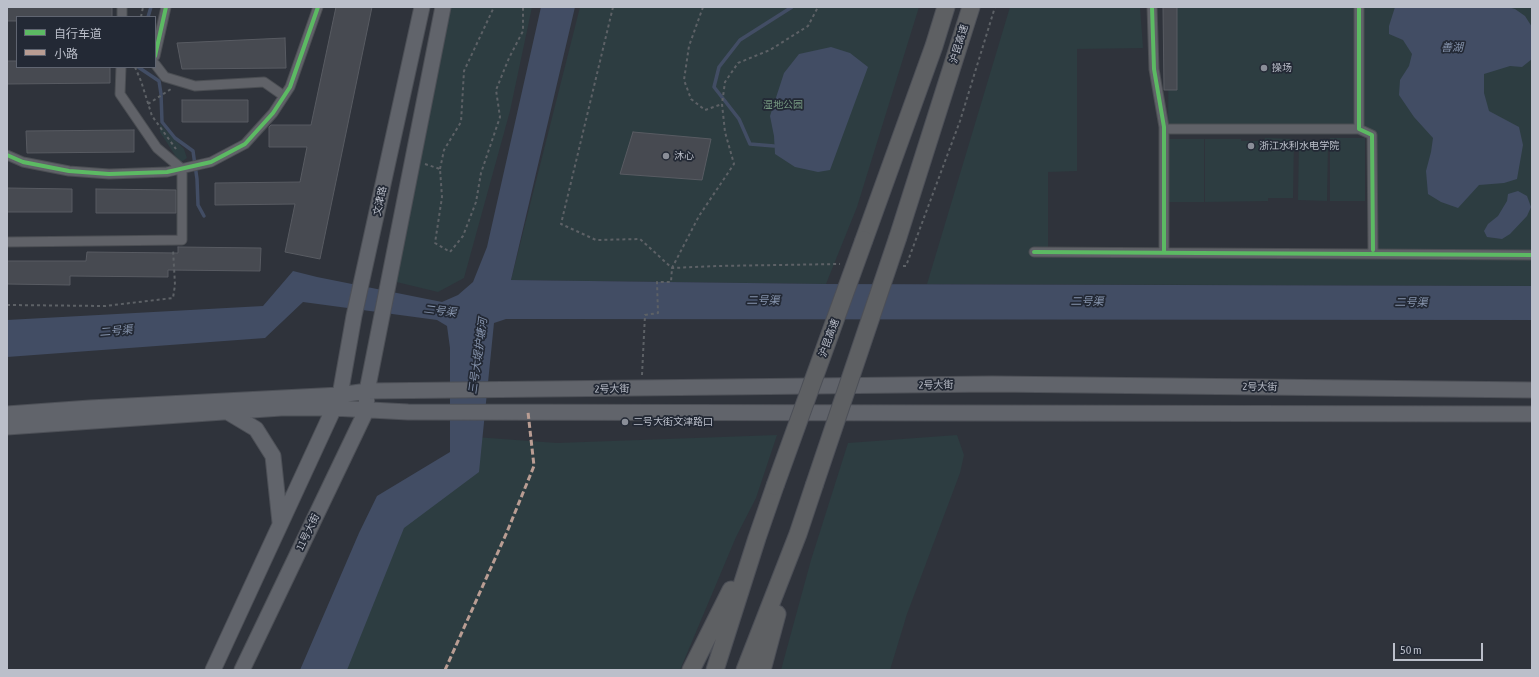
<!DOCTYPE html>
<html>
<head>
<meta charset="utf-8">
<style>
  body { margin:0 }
  #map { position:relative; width:1539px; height:677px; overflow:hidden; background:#2f333b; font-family:"Asap Condensed","Noto Sans SC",sans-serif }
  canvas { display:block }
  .frame { position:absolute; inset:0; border:8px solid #bbbfca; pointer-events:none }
  .legend { position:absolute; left:16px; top:16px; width:140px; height:52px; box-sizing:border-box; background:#232935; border:1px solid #606571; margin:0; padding:5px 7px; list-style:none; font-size:12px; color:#bbbfca }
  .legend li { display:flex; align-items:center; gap:8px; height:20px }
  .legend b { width:20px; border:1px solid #606571 }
  .scale { position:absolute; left:1393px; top:643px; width:90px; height:18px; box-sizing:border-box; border:2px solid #bbbfca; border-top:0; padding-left:5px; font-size:12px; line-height:14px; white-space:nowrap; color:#bbbfca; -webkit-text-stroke:3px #232935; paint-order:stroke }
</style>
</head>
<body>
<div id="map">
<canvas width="1539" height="677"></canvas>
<div class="frame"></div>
<ul class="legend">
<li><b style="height:5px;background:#5cba63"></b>自行车道</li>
<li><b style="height:5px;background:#b99d93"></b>小路</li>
</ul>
<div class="scale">50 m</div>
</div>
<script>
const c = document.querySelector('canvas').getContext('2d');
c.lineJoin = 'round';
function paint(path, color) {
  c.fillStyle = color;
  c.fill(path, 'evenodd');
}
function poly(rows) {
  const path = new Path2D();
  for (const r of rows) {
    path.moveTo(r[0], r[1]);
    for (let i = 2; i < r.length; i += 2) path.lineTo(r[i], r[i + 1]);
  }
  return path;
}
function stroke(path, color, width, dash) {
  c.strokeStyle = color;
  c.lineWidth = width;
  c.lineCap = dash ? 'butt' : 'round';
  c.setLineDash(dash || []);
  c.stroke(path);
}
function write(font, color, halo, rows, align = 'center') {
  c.font = font + ' "Asap Condensed","Noto Sans SC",sans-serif';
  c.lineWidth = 3.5;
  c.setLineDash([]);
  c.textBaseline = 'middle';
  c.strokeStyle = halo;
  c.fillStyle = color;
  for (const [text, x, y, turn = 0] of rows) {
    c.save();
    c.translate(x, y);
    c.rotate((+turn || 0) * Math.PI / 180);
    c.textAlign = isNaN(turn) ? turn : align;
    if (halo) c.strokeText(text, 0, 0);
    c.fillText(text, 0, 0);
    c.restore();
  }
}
const green = poly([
  [451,7,532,7,510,111,464,278,438,292,384,279],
  [580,7,919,7,857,207,826,284,511,280],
  [1010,7,1140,7,1143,48,1077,49,1077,171,1048,172,1048,253,1372,255,1372,135,1359,129,1168,129,1169,7,1532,7,1532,286,927,284],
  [160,124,184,149,187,158,180,163,160,132],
  [1265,138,1294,139,1293,198,1268,198,1268,201,1205,202,1205,139,1241,139,1241,141,1264,141],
  [1330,138,1365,138,1365,201,1330,201],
  [1168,139,1204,139,1204,202,1168,202],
  [1299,141,1328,141,1327,201,1298,200],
  [777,435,756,498,736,537,680,670,322,670,382,512,475,437,557,443],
  [957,435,964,455,960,473,907,614,890,670,781,670,811,560,848,443]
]);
const water = poly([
  [541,7,575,7,511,280,826,284,1532,286,1532,320,506,319,494,323,479,472,404,528,347,670,300,670,359,533,377,496,450,452,450,348,447,326,437,320,303,302,265,338,7,357,7,320,263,306,293,271,317,277,442,302,458,295,473,282,487,247],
  [1395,7,1508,7,1515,9,1525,16,1532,27,1532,59,1522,67,1510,66,1484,74,1484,93,1489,111,1519,127,1523,145,1517,179,1504,183,1479,185,1458,208,1441,202,1428,194,1426,171,1431,152,1433,138,1414,117,1399,95,1400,80,1409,66,1412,54,1403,40,1389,34,1389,26],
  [831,47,850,53,868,67,830,170,818,172,795,167,775,154,774,136,770,116,784,73,799,54],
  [1518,191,1527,196,1531,207,1527,216,1510,234,1502,239,1487,237,1484,231,1488,224,1498,216,1507,201,1508,194]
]);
const stream = poly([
  [148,17,151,7],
  [138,67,159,81,161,94,162,122,175,138,193,151,197,179,198,205,204,216],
  [774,146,750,144,739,119,714,87,719,67,740,40,792,7]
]);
const building = poly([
  [7,7,112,7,112,17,17,17,17,21,7,21,7,7],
  [336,7,372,7,320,259,285,252,295,204,215,205,215,183,300,182,307,147,269,147,269,127,271,125,311,125,336,7],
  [1163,7,1177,7,1177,90,1164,90,1163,7],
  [285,38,286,68,182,69,177,43,285,38],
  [7,61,17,61,17,67,110,67,110,83,7,84,7,61],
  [182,100,248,100,248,122,182,122,182,100],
  [134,130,134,152,27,153,26,131,134,130],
  [633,132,711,139,702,180,620,174,633,132],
  [7,188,72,189,72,212,7,212,7,188],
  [96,189,176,190,176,213,96,213,96,189],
  [178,247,261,248,260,271,168,270,168,277,70,276,70,285,7,284,7,261,86,261,87,252,178,253,178,247]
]);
const path = poly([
  [613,7,561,224,596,240,640,239,672,268,716,266,840,264],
  [703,7,689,46,684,80,691,99,705,110,722,104],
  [141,17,143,7],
  [135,67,141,81,152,116,176,149],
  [148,104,171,89],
  [425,164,440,169,442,197,435,243,450,252,463,236,476,202,481,173,500,117,496,90,509,58,523,31,523,7],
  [440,169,444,150,461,122,464,71,494,7],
  [903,266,906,266,960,121,995,7],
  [7,305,105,306,173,298,175,285,173,249],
  [642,375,645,315,658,313,657,282,671,282,672,268,699,216,734,164,725,132,722,104,725,82,738,63,770,50,808,26,818,7]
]);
const street = poly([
  [122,7,122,17],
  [1152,7,1154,69,1164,127,1164,253],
  [1359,7,1359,129,1372,135,1373,250],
  [155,56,166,7],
  [155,64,165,77,195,86,264,82,284,96],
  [1168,129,1359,129],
  [7,155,23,162,69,171,109,174,167,172,211,162,245,144,273,113,290,87,318,7],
  [7,242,182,240,182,169,157,148,120,94,121,67],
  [1034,252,1532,255]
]);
const primary = poly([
  [226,411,256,429,273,456,280,522],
  [7,414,90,408,340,395,367,391,992,384,1532,390],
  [7,427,281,408,333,408,408,412,1532,414],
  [213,670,340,395,354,316,422,7],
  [242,670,366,411,367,391,443,7]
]);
const highway = poly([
  [898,237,971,7],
  [864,240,934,46,946,7],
  [691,670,731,590],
  [715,670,757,538,775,486],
  [745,670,798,534,814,486],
  [762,670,777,614]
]);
const highwayBridge = poly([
  [775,486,864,240],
  [814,486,898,237]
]);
const quiet = poly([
  [445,670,507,532,534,466,528,412]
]);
const cycleway = poly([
  [1152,7,1154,69,1164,127,1164,253],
  [1359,7,1359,129,1372,135,1373,250],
  [155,56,166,7],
  [7,155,23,162,69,171,109,174,167,172,211,162,245,144,273,113,290,87,318,7],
  [1034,252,1532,255]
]);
const markers = [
  [1264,68,4,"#8a8e98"],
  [1251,146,4,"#8a8e98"],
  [666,156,4,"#8a8e98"],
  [625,422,4,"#8a8e98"]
];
const streetNames = [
  ["沪昆高速",959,44,-73],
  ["文津路",380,201,-78],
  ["沪昆高速",829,338,-70],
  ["2号大街",936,385,-1],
  ["2号大街",1260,387,1],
  ["2号大街",612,389,-1],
  ["11号大街",308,532,-64]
];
const poiNames = [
  ["操场",1272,68],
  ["浙江水利水电学院",1259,146],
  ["沐心",674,156],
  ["二号大街文津路口",633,422]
];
const parkNames = [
  ["湿地公园",783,105]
];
const waterNames = [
  ["善湖",1452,48],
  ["二号渠",763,301],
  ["二号渠",1087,302],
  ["二号渠",1411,303],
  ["二号渠",440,311,7],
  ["二号渠",116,331,-5],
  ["三号大堤护塘河",478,356,-82]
];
paint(green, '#2d3d41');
paint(water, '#424d64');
stroke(stream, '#424d64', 3.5);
paint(building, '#474a51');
stroke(building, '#585b62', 1);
stroke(street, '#4b4e53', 11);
stroke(primary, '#4d5057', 17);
stroke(highway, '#4c4f57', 19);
stroke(path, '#5d6166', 2, [3, 3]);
stroke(street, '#606268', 9);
stroke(primary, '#61646b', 15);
stroke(highway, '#5e6063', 17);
stroke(highwayBridge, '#4c4f57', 19, []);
stroke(highwayBridge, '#5e6063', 17);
stroke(quiet, '#b99d93', 3, [6, 3]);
stroke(cycleway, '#5cba63', 4);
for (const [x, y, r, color] of markers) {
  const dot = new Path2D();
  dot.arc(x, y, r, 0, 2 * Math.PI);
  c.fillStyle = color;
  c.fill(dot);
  stroke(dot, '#232935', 1.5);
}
write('10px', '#bbbfca', '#232935', streetNames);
write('10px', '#bbbfca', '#232935', poiNames, 'left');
write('10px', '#759880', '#232935', parkNames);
write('italic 11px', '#8694ad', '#232935', waterNames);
</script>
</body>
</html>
